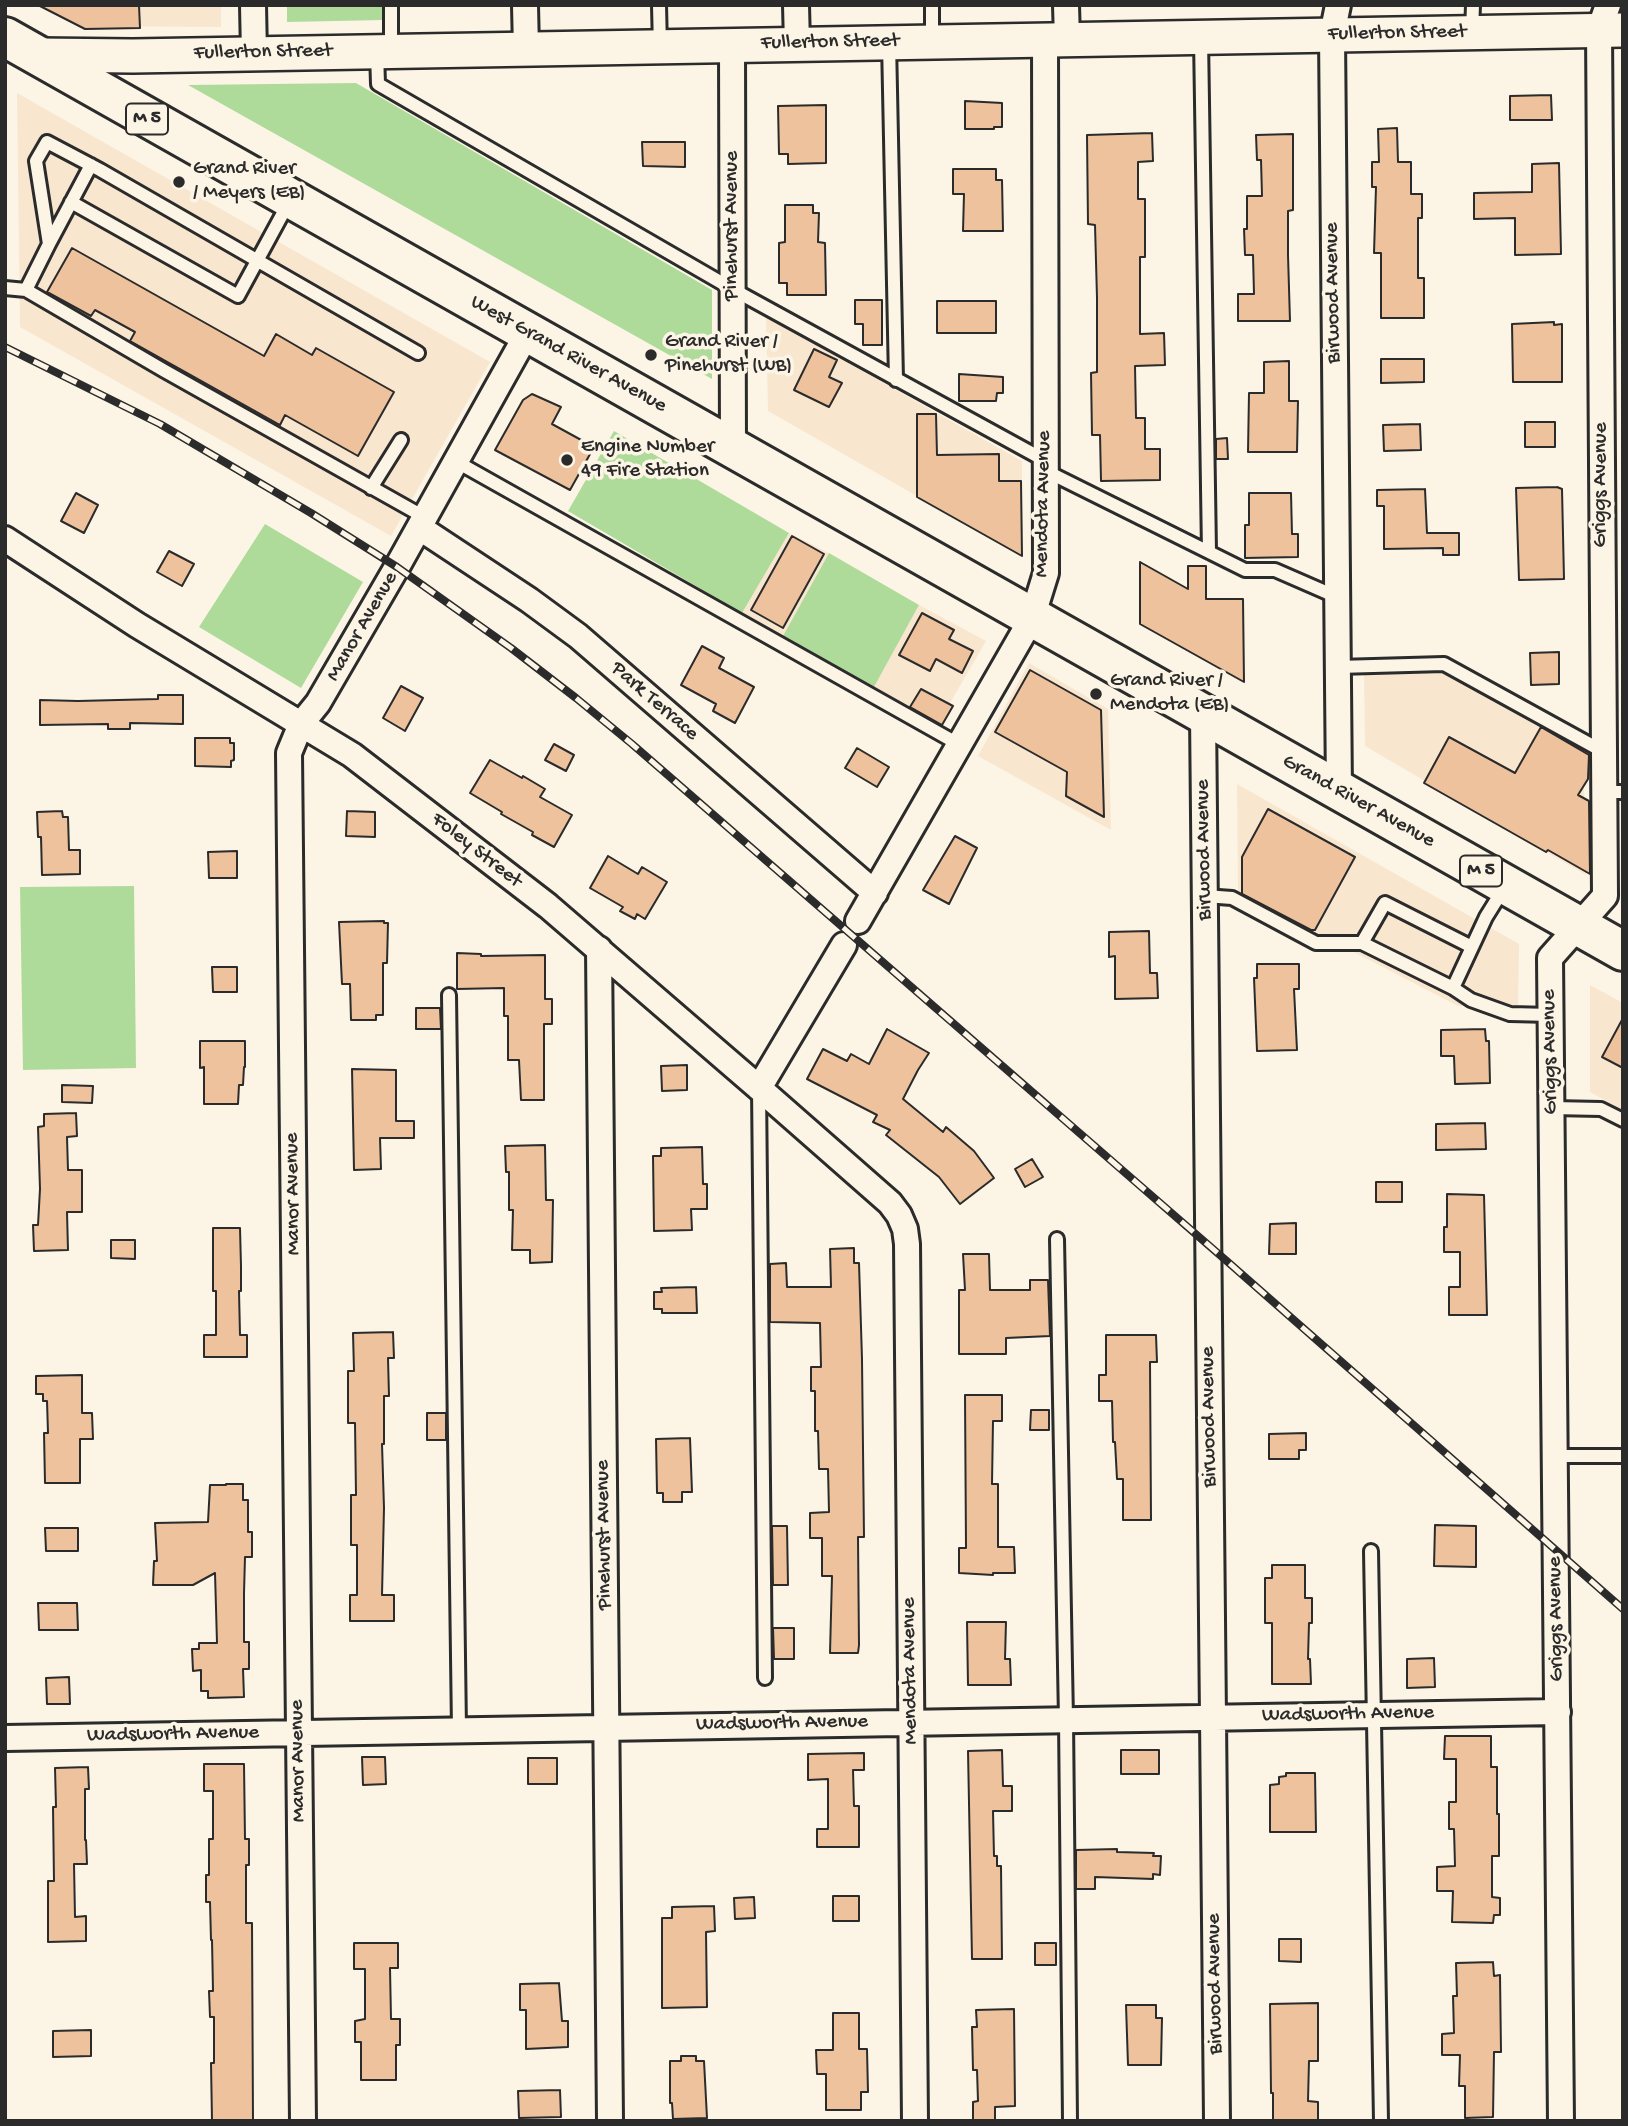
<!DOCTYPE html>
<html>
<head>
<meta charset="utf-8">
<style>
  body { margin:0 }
  #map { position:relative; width:1628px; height:2126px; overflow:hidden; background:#fcf5e5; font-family:"Gochi Hand",sans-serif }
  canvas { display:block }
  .frame { position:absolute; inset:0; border:7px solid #2b2b2b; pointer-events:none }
</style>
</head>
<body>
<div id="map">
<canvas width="1628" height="2126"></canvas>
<div class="frame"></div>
</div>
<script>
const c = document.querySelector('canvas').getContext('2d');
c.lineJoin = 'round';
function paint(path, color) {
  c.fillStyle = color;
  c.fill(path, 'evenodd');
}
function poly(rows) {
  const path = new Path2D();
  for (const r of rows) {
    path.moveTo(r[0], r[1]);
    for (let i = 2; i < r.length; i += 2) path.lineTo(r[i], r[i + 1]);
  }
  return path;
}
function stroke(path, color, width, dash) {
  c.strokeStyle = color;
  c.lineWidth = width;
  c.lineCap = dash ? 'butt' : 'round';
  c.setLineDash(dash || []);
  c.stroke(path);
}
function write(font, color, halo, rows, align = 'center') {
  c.font = font + ' "Gochi Hand",sans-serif';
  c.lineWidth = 7;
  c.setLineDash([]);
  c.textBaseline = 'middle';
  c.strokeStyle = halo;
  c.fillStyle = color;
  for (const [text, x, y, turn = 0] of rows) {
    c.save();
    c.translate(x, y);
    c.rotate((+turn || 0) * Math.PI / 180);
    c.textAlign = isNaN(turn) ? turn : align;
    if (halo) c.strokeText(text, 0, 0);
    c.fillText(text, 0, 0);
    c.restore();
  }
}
const built = poly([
  [47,5,221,5,221,27,88,26],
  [17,93,490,362,391,536,20,327],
  [766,317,1022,461,1022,556,768,411],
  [789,533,829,553,783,636,742,613],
  [919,605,986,641,939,722,874,687],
  [1029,663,1108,709,1111,830,978,756],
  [1438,669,1583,747,1586,875,1365,746,1364,671],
  [1237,784,1519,944,1518,1009,1458,1006,1238,892],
  [1590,985,1623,1003,1623,1110,1590,1092]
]);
const green = poly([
  [287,5,383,5,383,20,287,22],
  [356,83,712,290,712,379,188,85],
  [614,431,789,533,742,613,568,511],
  [265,524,363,582,301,688,199,627],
  [829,553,919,605,874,687,783,636],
  [134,886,136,1068,23,1070,20,887]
]);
const building = poly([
  [38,5,139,5,140,28,85,29,38,5],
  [1551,95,1552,120,1510,120,1510,96,1551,95],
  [965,101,1002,103,1002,127,994,127,994,129,965,129,965,101],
  [826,105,826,163,788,164,788,154,779,154,778,106,826,105],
  [1397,128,1398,162,1411,162,1411,194,1422,194,1422,218,1418,218,1418,278,1424,278,1424,318,1381,318,1381,253,1374,253,1376,187,1372,187,1372,162,1379,162,1378,129,1397,128],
  [1152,133,1153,161,1138,162,1138,199,1145,199,1145,257,1140,257,1140,334,1164,333,1165,365,1135,366,1136,418,1145,418,1145,449,1160,449,1160,480,1101,481,1100,435,1092,435,1091,373,1097,372,1097,298,1095,225,1088,224,1087,135,1152,133],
  [1293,134,1293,210,1288,211,1288,255,1290,321,1238,321,1238,294,1254,294,1253,255,1245,255,1244,229,1247,229,1247,196,1262,196,1261,160,1257,160,1256,135,1293,134],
  [642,142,685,142,685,167,643,166,642,142],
  [1559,163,1561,254,1515,255,1515,218,1474,219,1474,193,1532,192,1532,164,1559,163],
  [953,169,996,169,996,180,1002,180,1003,231,963,231,964,194,953,194,953,169],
  [785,205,813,205,813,213,819,213,818,242,825,243,826,295,787,295,787,283,779,283,779,243,785,242,785,205],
  [72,248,264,356,276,334,312,355,316,348,394,392,358,456,285,415,280,425,130,341,135,332,95,310,91,316,47,292,72,248],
  [855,300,882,300,882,345,863,345,863,324,855,324,855,300],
  [937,301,996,301,996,333,937,333,937,301],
  [1554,322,1554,325,1562,324,1562,382,1513,382,1512,324,1554,322],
  [814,349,837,360,829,377,842,383,829,407,794,390,814,349],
  [1381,359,1424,359,1424,382,1381,383,1381,359],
  [1289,361,1289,401,1298,401,1297,452,1248,452,1249,393,1264,393,1264,362,1289,361],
  [959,374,1003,377,1003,393,997,393,996,401,959,401,959,374],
  [532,394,561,407,552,424,594,447,570,490,495,450,523,400,532,394],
  [917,414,936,414,937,455,999,454,999,481,1021,481,1022,556,917,497,917,414],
  [1525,422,1555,422,1555,447,1525,447,1525,422],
  [1420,424,1421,450,1384,451,1383,425,1420,424],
  [1227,438,1228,459,1216,459,1216,439,1227,438],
  [1557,487,1562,489,1564,579,1519,580,1516,488,1557,487],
  [1425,489,1427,533,1459,533,1459,555,1443,555,1443,548,1384,549,1384,506,1377,506,1377,490,1425,489],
  [76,493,98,505,84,533,61,521,76,493],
  [1249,493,1291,493,1292,534,1298,534,1298,557,1245,558,1245,525,1249,525,1249,493],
  [792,536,824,554,783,628,751,610,792,536],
  [169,551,194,564,182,586,157,572,169,551],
  [1140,562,1188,589,1188,566,1206,566,1206,599,1243,599,1244,682,1140,624,1140,562],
  [922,613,954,630,949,639,973,651,962,673,936,659,930,671,899,655,922,613],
  [702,646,724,658,719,668,754,687,735,723,713,711,716,704,681,685,702,646],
  [1559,652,1559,684,1531,685,1530,653,1559,652],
  [1030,670,1101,710,1104,817,1066,796,1067,772,995,732,1030,670],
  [401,686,423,698,405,731,383,718,401,686],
  [921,689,953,706,942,725,910,707,921,689],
  [158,695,183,695,183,724,130,723,130,729,108,729,108,724,40,725,40,700,78,701,158,699,158,695],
  [1541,727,1589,755,1588,779,1578,795,1589,801,1590,874,1548,850,1546,852,1424,783,1449,737,1515,773,1541,727],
  [195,738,230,738,230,743,234,743,234,760,231,761,231,767,195,766,195,738],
  [554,744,574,755,566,771,545,760,554,744],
  [857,748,889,767,877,787,845,768,857,748],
  [490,760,522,778,523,776,545,789,540,797,572,815,554,847,532,835,533,832,501,814,502,812,470,793,490,760],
  [1268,809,1355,857,1315,930,1311,930,1242,894,1242,857,1268,809],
  [62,811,63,817,68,817,69,850,80,850,80,874,42,875,41,837,38,837,37,812,62,811],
  [347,811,375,812,375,837,346,836,347,811],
  [955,836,977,848,949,904,923,890,955,836],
  [237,851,237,878,209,878,208,852,237,851],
  [608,856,638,874,642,867,667,882,645,919,637,914,635,919,620,911,623,907,590,888,608,856],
  [384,921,384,923,388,923,387,963,383,963,383,1015,376,1015,376,1020,351,1020,350,984,342,984,339,922,384,921],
  [1149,931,1150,973,1157,973,1158,998,1115,999,1115,956,1109,957,1109,932,1149,931],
  [457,953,481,954,481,956,545,955,545,999,552,999,552,1024,544,1024,544,1100,521,1100,519,1060,508,1060,508,1016,504,1016,504,988,457,989,457,953],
  [1257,964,1299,964,1299,989,1294,989,1297,1050,1257,1051,1254,978,1257,978,1257,964],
  [212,967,237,967,237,992,213,992,212,967],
  [416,1008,440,1008,441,1029,416,1029,416,1008],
  [1623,1018,1623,1068,1602,1057,1623,1018],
  [887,1029,929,1053,918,1070,903,1099,943,1132,946,1127,974,1151,994,1178,960,1204,939,1177,886,1135,890,1130,873,1122,877,1115,807,1079,823,1049,847,1061,851,1054,869,1064,887,1029],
  [1485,1029,1486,1041,1489,1041,1490,1083,1455,1084,1454,1056,1441,1056,1441,1030,1485,1029],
  [200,1041,245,1041,245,1067,244,1067,243,1085,239,1085,238,1104,204,1104,204,1067,200,1068,200,1041],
  [687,1065,687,1090,662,1091,661,1066,687,1065],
  [352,1069,396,1070,396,1121,414,1121,414,1138,380,1138,381,1169,354,1170,352,1069],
  [62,1085,93,1086,92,1103,62,1102,62,1085],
  [76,1113,77,1136,67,1137,68,1170,82,1170,82,1212,67,1212,68,1250,34,1251,33,1225,38,1225,40,1189,38,1127,44,1126,44,1114,76,1113],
  [1485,1123,1486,1149,1436,1150,1436,1124,1485,1123],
  [545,1145,546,1200,553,1200,552,1262,530,1263,530,1250,512,1250,513,1210,509,1210,509,1172,506,1172,505,1146,545,1145],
  [702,1147,703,1184,707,1184,707,1209,691,1209,692,1230,654,1231,653,1156,661,1156,661,1148,702,1147],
  [1032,1159,1043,1177,1025,1187,1015,1169,1032,1159],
  [1376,1182,1402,1182,1402,1202,1376,1202,1376,1182],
  [1447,1194,1484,1195,1487,1315,1449,1315,1449,1287,1460,1287,1460,1252,1444,1252,1444,1227,1447,1227,1447,1194],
  [1296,1223,1296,1254,1269,1254,1270,1224,1296,1223],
  [213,1228,240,1228,241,1266,241,1291,239,1291,240,1335,247,1335,247,1357,204,1357,204,1335,216,1335,216,1291,213,1291,213,1228],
  [111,1240,135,1240,135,1259,111,1258,111,1240],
  [854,1248,854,1263,859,1263,862,1359,864,1537,858,1537,859,1645,858,1653,830,1653,832,1576,822,1576,822,1538,810,1538,810,1513,829,1512,828,1469,819,1469,818,1431,815,1431,815,1391,811,1391,811,1367,821,1367,820,1323,770,1322,770,1264,786,1263,787,1287,831,1287,830,1249,854,1248],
  [963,1254,989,1254,990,1290,1030,1290,1030,1280,1048,1280,1050,1336,1006,1338,1006,1354,959,1354,959,1290,965,1290,963,1254],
  [696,1287,697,1313,662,1313,662,1309,654,1309,654,1292,662,1292,661,1288,696,1287],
  [393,1332,394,1358,388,1358,389,1396,384,1396,384,1444,382,1444,384,1508,382,1595,394,1595,394,1621,350,1621,350,1595,357,1595,357,1545,351,1545,351,1495,356,1495,355,1423,348,1423,348,1371,354,1371,353,1333,393,1332],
  [1106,1335,1156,1335,1157,1362,1150,1362,1151,1520,1123,1520,1123,1479,1117,1479,1115,1442,1113,1442,1112,1401,1099,1401,1099,1375,1106,1375,1106,1335],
  [82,1375,82,1413,92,1413,93,1439,80,1439,80,1483,45,1483,44,1433,48,1433,47,1401,43,1401,43,1394,36,1394,36,1376,82,1375],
  [965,1395,1002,1395,1002,1421,993,1421,992,1484,998,1484,998,1547,1014,1547,1015,1573,993,1573,993,1575,959,1573,959,1548,966,1548,965,1395],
  [1031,1410,1049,1410,1049,1430,1030,1430,1031,1410],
  [427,1413,446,1413,446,1440,427,1440,427,1413],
  [1306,1433,1306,1450,1299,1450,1299,1459,1269,1459,1269,1434,1306,1433],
  [690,1438,692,1492,682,1492,682,1502,663,1502,663,1493,657,1493,656,1439,690,1438],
  [226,1484,243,1484,243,1500,248,1500,248,1532,252,1532,252,1557,245,1557,244,1593,244,1642,249,1642,249,1669,243,1669,244,1697,208,1698,208,1691,201,1691,201,1670,193,1671,192,1649,199,1649,199,1643,217,1643,215,1573,193,1585,153,1585,154,1561,157,1561,155,1523,208,1522,210,1485,226,1485,226,1484],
  [1435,1525,1476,1526,1476,1567,1434,1566,1435,1525],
  [772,1526,787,1526,788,1585,773,1585,772,1526],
  [45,1528,78,1528,78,1551,46,1551,45,1528],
  [1272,1565,1305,1565,1305,1598,1312,1598,1312,1623,1309,1623,1308,1659,1310,1659,1311,1684,1272,1684,1272,1623,1265,1623,1265,1578,1272,1578,1272,1565],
  [38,1603,77,1603,78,1630,39,1630,38,1603],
  [967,1622,1006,1622,1005,1659,1010,1659,1011,1685,968,1685,967,1622],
  [773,1628,794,1628,794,1659,774,1659,773,1628],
  [1434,1658,1435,1687,1407,1688,1407,1659,1434,1658],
  [69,1677,70,1704,47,1704,46,1678,69,1677],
  [1445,1736,1491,1736,1491,1767,1497,1767,1497,1814,1499,1814,1499,1856,1492,1856,1492,1897,1500,1898,1500,1915,1494,1915,1493,1923,1452,1922,1453,1891,1437,1891,1437,1867,1455,1866,1454,1829,1449,1829,1449,1802,1456,1802,1456,1759,1444,1759,1445,1736],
  [1002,1750,1003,1786,1012,1786,1012,1811,993,1811,994,1856,997,1856,997,1866,1001,1866,1002,1959,972,1959,968,1751,1002,1750],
  [1121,1750,1159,1750,1159,1774,1121,1774,1121,1750],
  [864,1753,864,1770,853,1770,854,1806,859,1806,859,1847,817,1847,817,1829,828,1829,828,1779,808,1780,808,1754,864,1753],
  [362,1757,385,1757,386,1784,363,1785,362,1757],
  [528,1758,557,1758,557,1784,528,1784,528,1758],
  [204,1764,244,1764,245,1839,249,1839,249,1865,246,1865,246,1923,252,1923,253,2121,212,2121,211,2063,214,2063,214,2017,210,2017,209,1991,213,1991,212,1940,211,1940,210,1902,206,1902,206,1875,209,1875,209,1839,213,1839,213,1791,204,1791,204,1764],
  [88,1767,89,1789,85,1789,85,1840,86,1840,87,1864,74,1864,75,1917,86,1916,86,1941,48,1942,48,1881,54,1881,53,1807,56,1807,55,1768,88,1767],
  [1286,1773,1315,1773,1316,1832,1270,1832,1270,1785,1279,1784,1279,1777,1286,1776,1286,1773],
  [1117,1849,1117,1852,1154,1853,1153,1856,1161,1856,1160,1875,1153,1874,1153,1879,1095,1877,1095,1889,1076,1889,1076,1850,1117,1849],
  [833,1896,859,1896,859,1921,833,1921,833,1896],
  [754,1897,755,1918,735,1919,734,1898,754,1897],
  [714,1906,715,1931,706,1932,707,2007,662,2008,662,1918,672,1918,672,1907,714,1906],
  [1279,1939,1301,1939,1301,1962,1279,1961,1279,1939],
  [354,1943,398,1943,398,1968,390,1968,391,2019,400,2019,400,2045,396,2045,396,2080,361,2080,361,2042,355,2042,355,2021,365,2019,365,1969,354,1969,354,1943],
  [1035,1943,1056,1943,1056,1965,1035,1965,1035,1943],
  [1493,1962,1494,1976,1500,1975,1501,2052,1494,2052,1493,2117,1465,2118,1465,2086,1459,2086,1460,2055,1442,2055,1442,2034,1454,2033,1453,1996,1457,1996,1456,1963,1493,1962],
  [559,1983,562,2021,568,2021,568,2047,526,2049,526,2010,520,2010,520,1984,559,1983],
  [1318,2003,1318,2061,1309,2061,1308,2101,1318,2102,1318,2121,1273,2121,1273,2093,1271,2093,1270,2004,1318,2003],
  [1126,2005,1156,2005,1156,2018,1162,2018,1161,2065,1128,2065,1126,2005],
  [1014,2009,1015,2106,995,2107,995,2121,973,2121,973,2102,978,2101,977,2070,973,2070,972,2027,977,2027,976,2010,1014,2009],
  [833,2013,859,2013,859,2049,867,2049,868,2092,861,2092,861,2110,826,2110,826,2074,817,2074,816,2050,833,2050,833,2013],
  [91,2030,91,2056,53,2057,53,2031,91,2030],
  [681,2056,696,2056,696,2061,704,2061,707,2118,673,2119,672,2103,670,2103,670,2061,681,2061,681,2056],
  [560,2090,561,2117,519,2118,518,2091,560,2090]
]);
const lane = poly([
  [391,5,391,51],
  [659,5,660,47],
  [932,5,932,41],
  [1472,32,1473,5],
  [1201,38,1209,552],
  [889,42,896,380],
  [377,52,378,84,734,290,1046,461],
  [71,202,238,296,289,202],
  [49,244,91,165],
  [5,288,26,290,49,244,36,161,47,142,100,170,418,353],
  [26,290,163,370,426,518],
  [457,462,960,745],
  [1046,471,1245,570,1275,570,1337,597],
  [371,488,401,440],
  [1338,667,1444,664,1604,752],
  [1604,792,1623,792],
  [1504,888,1486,917,1453,988,1471,1000,1510,1014,1551,1015],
  [1205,896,1232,898,1316,943,1362,943,1453,988],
  [1362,943,1385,903,1472,947],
  [449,995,459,1729],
  [759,1088,765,1678],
  [1552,1108,1601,1109,1623,1120],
  [1057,1239,1066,1719,1070,2121],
  [1555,1456,1623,1456],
  [1371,1551,1381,2121]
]);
const street = poly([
  [253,5,254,54],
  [525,5,526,49],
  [796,5,797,44],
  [1066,5,1067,39],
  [1338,5,1332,35,1339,791],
  [732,45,733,448],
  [420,528,529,600,578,636,875,893],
  [5,539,137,625,352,755,548,906,759,1088,890,1203,899,1215,905,1229,907,1244,915,2121],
  [1203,714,1217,2121],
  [858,921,1032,618,1046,573,1045,39],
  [599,949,610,2121],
  [759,1088,844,945],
  [5,1738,1558,1712],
  [303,2121,289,753,301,724,318,703,397,567,528,332],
  [1561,2121,1550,958,1605,896,1599,30,1608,5]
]);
const secondary = poly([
  [38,55,133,56,1623,30]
]);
const primary = poly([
  [5,37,1623,951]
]);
const rail = poly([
  [5,347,160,424,311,513,397,567,511,648,576,698,632,744,1229,1263,1623,1609]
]);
const markers = [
  [179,182,7,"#2b2b2b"],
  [651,355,7,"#2b2b2b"],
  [567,460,7,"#2b2b2b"],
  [1096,694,7,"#2b2b2b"]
];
const shields = [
  [147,119,42],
  [1481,871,42]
];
const shieldNames = [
  ["M 5",147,119],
  ["M 5",1481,871]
];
const streetNames = [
  ["Fullerton Street",1397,34,-1],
  ["Fullerton Street",830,43,-1],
  ["Fullerton Street",263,53,-1],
  ["Pinehurst Avenue",733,226,-90],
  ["Birwood Avenue",1334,293,-91],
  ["West Grand River Avenue",568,355,29],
  ["Griggs Avenue",1602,485,-90],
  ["Mendota Avenue",1044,504,-89],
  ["Manor Avenue",363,627,-60],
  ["Park Terrace",654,702,41],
  ["Grand River Avenue",1358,802,29],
  ["Birwood Avenue",1205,850,-91],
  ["Foley Street",476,851,38],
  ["Griggs Avenue",1551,1052,-91],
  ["Manor Avenue",294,1194,-91],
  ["Birwood Avenue",1210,1417,-91],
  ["Pinehurst Avenue",605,1535,-91],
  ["Griggs Avenue",1557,1619,-91],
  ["Mendota Avenue",911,1671,-91],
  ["Wadsworth Avenue",1348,1715,-1],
  ["Wadsworth Avenue",782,1724,-1],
  ["Wadsworth Avenue",173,1735,-1],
  ["Manor Avenue",299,1761,-91],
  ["Birwood Avenue",1216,1984,-91]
];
const poiNames = [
  ["Grand River",193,170],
  ["/ Meyers (EB)",193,194],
  ["Grand River /",665,343],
  ["Pinehurst (WB)",665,367],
  ["Engine Number",581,448],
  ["49 Fire Station",581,472],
  ["Grand River /",1110,682],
  ["Mendota (EB)",1110,706]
];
paint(built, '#f8e6cf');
paint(green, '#afdb9a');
paint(building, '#edc29c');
stroke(building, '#2b2b2b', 2);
stroke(lane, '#2b2b2b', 18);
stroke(street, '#2b2b2b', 30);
stroke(secondary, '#2b2b2b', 38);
stroke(primary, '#2b2b2b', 44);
stroke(lane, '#fcf5e5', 12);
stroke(street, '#fcf5e5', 24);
stroke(secondary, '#fcf5e5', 33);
stroke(primary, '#fcf5e5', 38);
stroke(rail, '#2b2b2b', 8);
stroke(rail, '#fcf5e5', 5, [16]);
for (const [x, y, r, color] of markers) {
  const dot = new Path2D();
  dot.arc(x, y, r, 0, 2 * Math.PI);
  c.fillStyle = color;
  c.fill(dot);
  stroke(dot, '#fcf5e5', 2.5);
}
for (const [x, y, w] of shields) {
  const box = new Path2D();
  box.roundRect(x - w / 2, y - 15.5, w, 31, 5);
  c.fillStyle = '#fcf5e5';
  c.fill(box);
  stroke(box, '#2b2b2b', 2);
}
write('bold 19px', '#2b2b2b', null, shieldNames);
write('21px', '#2b2b2b', '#fcf5e5', streetNames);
write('21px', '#2b2b2b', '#fcf5e5', poiNames, 'left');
</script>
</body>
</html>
